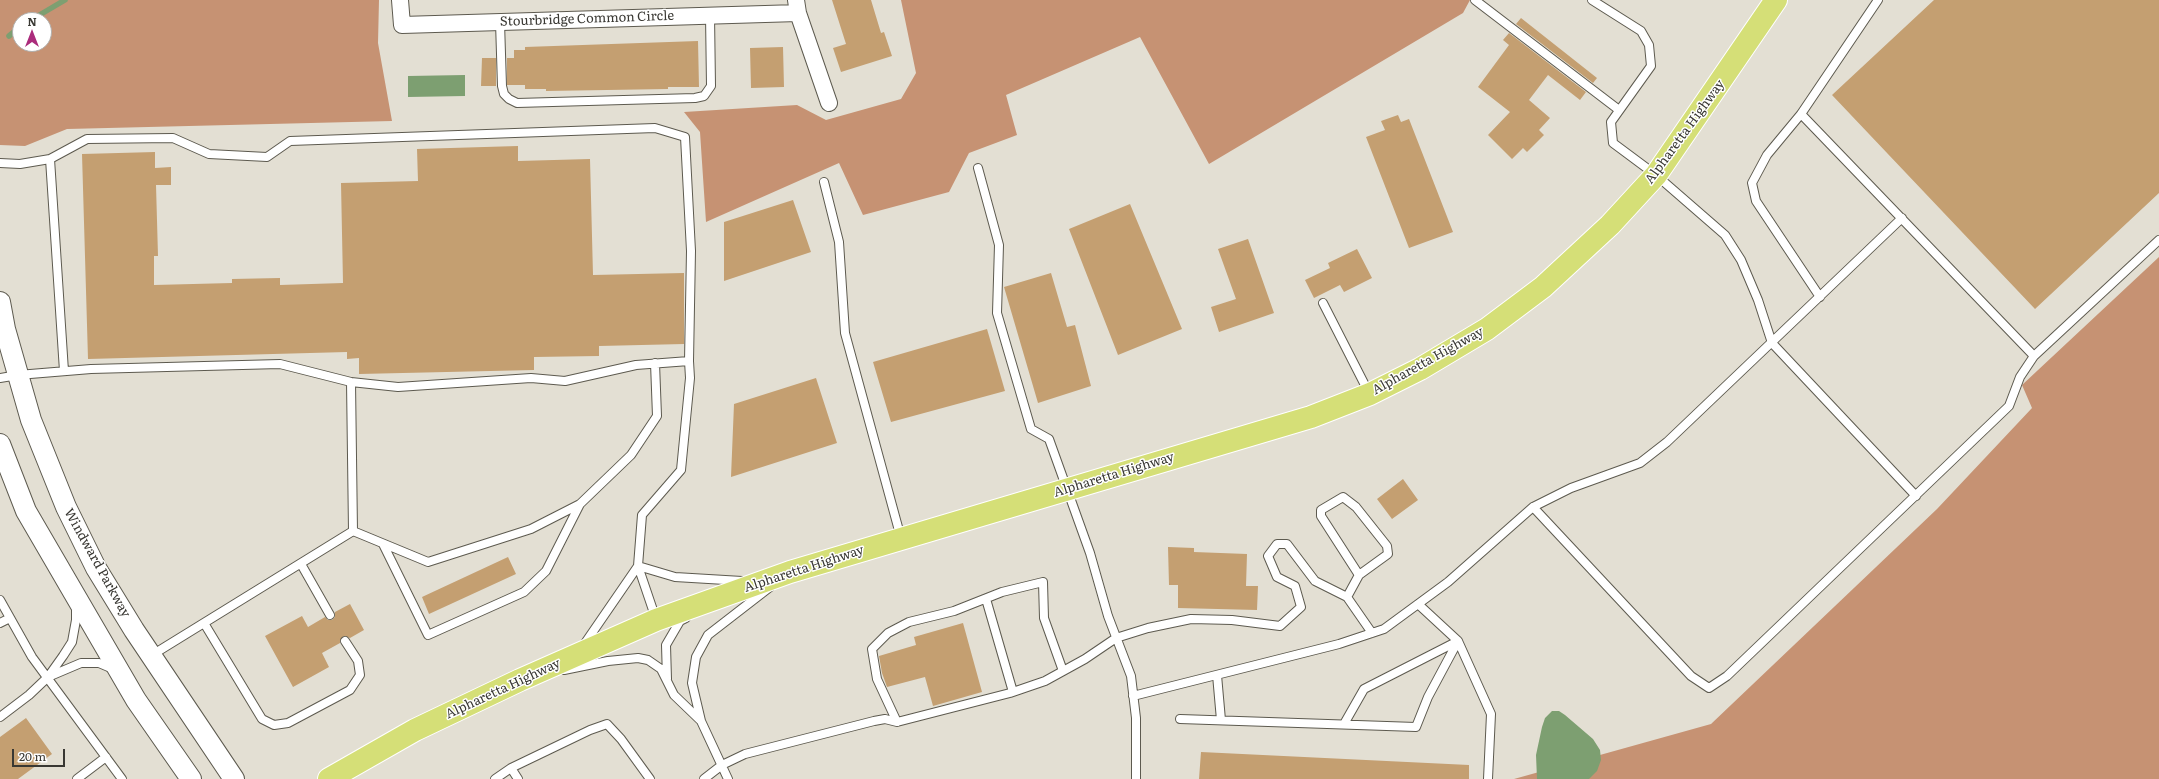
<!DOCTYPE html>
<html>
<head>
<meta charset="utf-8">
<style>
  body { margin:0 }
  #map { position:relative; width:2159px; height:779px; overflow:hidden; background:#e3dfd3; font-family:Literata,serif }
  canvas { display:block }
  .north { position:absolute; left:12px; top:12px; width:40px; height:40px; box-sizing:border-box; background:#fff; border:1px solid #b0afad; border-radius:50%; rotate:0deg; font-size:11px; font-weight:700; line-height:16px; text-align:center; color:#393833 }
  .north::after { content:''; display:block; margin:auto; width:14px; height:18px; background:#ab2c7c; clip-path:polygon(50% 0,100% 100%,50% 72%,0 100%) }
  .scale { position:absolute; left:12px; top:749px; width:53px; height:18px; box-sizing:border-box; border:2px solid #393833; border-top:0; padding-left:5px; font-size:12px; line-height:14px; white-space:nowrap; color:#393833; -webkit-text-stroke:3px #fff; paint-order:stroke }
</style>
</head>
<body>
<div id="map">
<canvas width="2159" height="779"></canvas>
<div class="north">N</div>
<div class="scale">20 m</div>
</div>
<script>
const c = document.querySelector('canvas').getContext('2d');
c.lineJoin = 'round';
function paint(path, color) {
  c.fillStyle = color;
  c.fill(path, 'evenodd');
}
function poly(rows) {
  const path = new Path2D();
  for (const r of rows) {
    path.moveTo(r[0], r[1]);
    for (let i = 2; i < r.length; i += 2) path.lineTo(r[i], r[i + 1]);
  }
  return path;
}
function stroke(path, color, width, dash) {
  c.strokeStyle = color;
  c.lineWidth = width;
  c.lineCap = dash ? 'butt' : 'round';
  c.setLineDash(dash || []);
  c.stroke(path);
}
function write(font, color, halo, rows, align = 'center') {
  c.font = font + ' Literata,serif';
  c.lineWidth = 3;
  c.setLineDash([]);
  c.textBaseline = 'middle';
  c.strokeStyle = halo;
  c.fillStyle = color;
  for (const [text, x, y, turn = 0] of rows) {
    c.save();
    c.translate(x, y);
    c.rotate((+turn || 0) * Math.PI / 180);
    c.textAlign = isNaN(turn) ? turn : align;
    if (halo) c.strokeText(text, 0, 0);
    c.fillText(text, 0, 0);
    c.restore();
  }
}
const forest = poly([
  [0,0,379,0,378,43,392,121,67,129,25,146,0,145],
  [20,20,44,20,44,44,20,44],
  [901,0,1470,0,1463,13,1209,164,1140,37,1006,95,1017,135,969,153,949,192,863,215,839,163,706,222,700,132,684,112,797,105,826,120,901,99,916,73],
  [2159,257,2159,779,1514,779,1711,724,1937,509,2032,408,2022,385]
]);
const water = poly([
  [465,75,465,96,408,97,408,76],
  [1552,711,1559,711,1565,715,1593,739,1600,750,1601,760,1597,771,1589,779,1537,779,1536,755,1542,727,1545,718]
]);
const stream = poly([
  [31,20,65,0],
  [9,36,20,27]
]);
const building = poly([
  [832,0,871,0,881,33,884,32,892,56,841,72,833,48,846,44],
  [1934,0,2159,0,2159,193,2035,309,1832,95],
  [1521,18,1597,78,1593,83,1516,24],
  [1509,33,1586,92,1580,100,1548,75,1529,100,1550,118,1539,130,1544,135,1527,152,1523,148,1512,159,1488,135,1510,112,1478,87,1509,45,1503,40],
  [698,41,699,87,668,87,668,89,546,91,546,89,525,89,525,85,507,85,507,58,514,58,514,50,525,50,525,47],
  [783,47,784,87,751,88,750,48],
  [482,58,496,58,496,86,481,86],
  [1398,115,1401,122,1409,119,1453,232,1409,248,1366,137,1385,130,1381,121],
  [518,146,518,161,590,159,593,275,684,273,684,344,599,346,599,356,534,357,534,370,359,374,359,358,347,359,347,352,88,359,82,154,155,152,155,168,171,167,171,185,156,185,158,256,154,256,154,285,232,283,232,279,280,278,280,285,343,283,341,183,418,181,417,149],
  [793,200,811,252,724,281,724,222],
  [1130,204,1182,329,1118,355,1069,229],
  [1248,239,1274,313,1219,332,1211,307,1236,299,1218,249],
  [1357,249,1372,278,1344,292,1340,285,1314,298,1305,280,1330,268,1328,263],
  [1051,273,1067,327,1075,325,1091,386,1038,403,1004,287],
  [987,329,1005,391,891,422,873,362],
  [816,378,837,443,731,477,734,404],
  [1403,479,1418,500,1392,519,1377,499],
  [1168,547,1194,548,1194,552,1247,554,1246,586,1258,586,1257,610,1178,608,1178,585,1169,585],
  [508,557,516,574,429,614,422,597],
  [350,604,364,630,350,638,345,636,342,637,340,643,322,653,329,667,293,687,265,636,302,616,308,627,325,617,328,620,332,620,335,617,335,612],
  [963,623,982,692,933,706,925,677,887,687,882,673,879,656,916,645,914,637],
  [26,718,52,754,18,779,0,779,0,737],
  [1201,752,1469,765,1469,779,1199,779]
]);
const service = poly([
  [1475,0,1619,110],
  [1592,0,1641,31,1649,45,1651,66,1611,122,1613,143,1656,175,1725,235,1741,260,1758,300,1772,343,1916,496],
  [500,22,502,86,504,94,509,99,517,103,695,98,704,96,711,86,710,15],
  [1801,114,2034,356],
  [0,163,20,164,50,159],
  [978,168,999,245,997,313,1031,429,1049,439,1090,553,1108,616,1131,676,1136,718,1136,779],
  [824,182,839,242,845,333,901,538],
  [1820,297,1756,201,1752,183,1767,155,1801,114,1878,0],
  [1323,303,1369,393],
  [64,371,50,159,87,139,173,138,209,154,267,157,290,141,655,128,685,137,691,251,689,361],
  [0,378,18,375,91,369,280,364,351,382,398,387,531,378,565,381,636,365,689,361,690,378,681,470,642,515,638,566,656,619],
  [351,382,353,531],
  [1533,507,1691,676,1709,688,1727,676,2009,406,2020,377,2034,356,2159,240],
  [383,544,428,635,524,592,546,571,580,504],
  [301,564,330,615],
  [638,566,675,577,742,581],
  [1347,597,1359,575,1388,554,1387,546,1356,507,1343,497,1321,510,1321,516,1359,575],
  [986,599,1013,692],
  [0,600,32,657,122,779],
  [0,623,10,618],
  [204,623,262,719,274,725,288,723,350,690,360,675,358,661,345,641],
  [583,646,638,566],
  [152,655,353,531,428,562,531,529,580,504,631,455,657,416,655,363],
  [564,670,608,661,638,658,648,660,661,669,674,695,700,720],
  [1063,671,1044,618,1043,582,1002,592,954,611,909,622,888,633,872,649,877,679,897,722,1010,693,1045,681,1085,659,1116,638,1148,628,1191,619,1232,620,1280,626,1301,607,1295,586,1277,577,1268,556,1277,544,1287,544,1315,581,1347,597,1372,633],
  [1217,675,1221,720],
  [48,677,81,663,99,663,113,669],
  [667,679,666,645,680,621,686,618],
  [1133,696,1339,644,1384,629,1448,582,1533,507,1571,488,1640,463,1667,442,1902,218],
  [0,717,29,695,48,677,63,656,72,642,76,620,76,606],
  [1180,719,1416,727,1428,697,1458,641,1418,604],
  [1344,724,1364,689,1458,641,1491,714,1488,779],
  [511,768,518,779],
  [77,779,106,757],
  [495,779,511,768,590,730,607,724,621,739,650,779],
  [704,779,722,765,745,754,874,721,885,719,897,722],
  [728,779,701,721,692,683,696,657,708,635,770,587]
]);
const minor = poly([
  [400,0,402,25,798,13],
  [796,0,798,13,829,103]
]);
const tertiary = poly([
  [0,302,5,329,31,420,66,507,96,568,134,630,234,779],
  [0,444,26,511,136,700,191,779]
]);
const primary = poly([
  [329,779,415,730,520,680,656,620,790,572,1311,417,1370,394,1420,369,1487,329,1543,287,1610,225,1656,175,1776,0]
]);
const streetNames = [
  ["Stourbridge Common Circle",587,19,-2],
  ["Alpharetta Highway",1685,132,-54],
  ["Alpharetta Highway",1428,361,-29],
  ["Alpharetta Highway",1114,475,-17],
  ["Windward Parkway",97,563,61],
  ["Alpharetta Highway",804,569,-18],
  ["Alpharetta Highway",503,689,-25]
];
paint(forest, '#c69273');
paint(water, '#7d9f71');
stroke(stream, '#7d9f71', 5.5);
paint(building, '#c49f71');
stroke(service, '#5d5a4f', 10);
stroke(minor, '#5d5a4f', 18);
stroke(tertiary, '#5d5a4f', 22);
stroke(primary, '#fff', 24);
stroke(service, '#fff', 8);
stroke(minor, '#fff', 16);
stroke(tertiary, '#fff', 20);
stroke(primary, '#d5df77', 22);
write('13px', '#393833', '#fff', streetNames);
</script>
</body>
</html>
